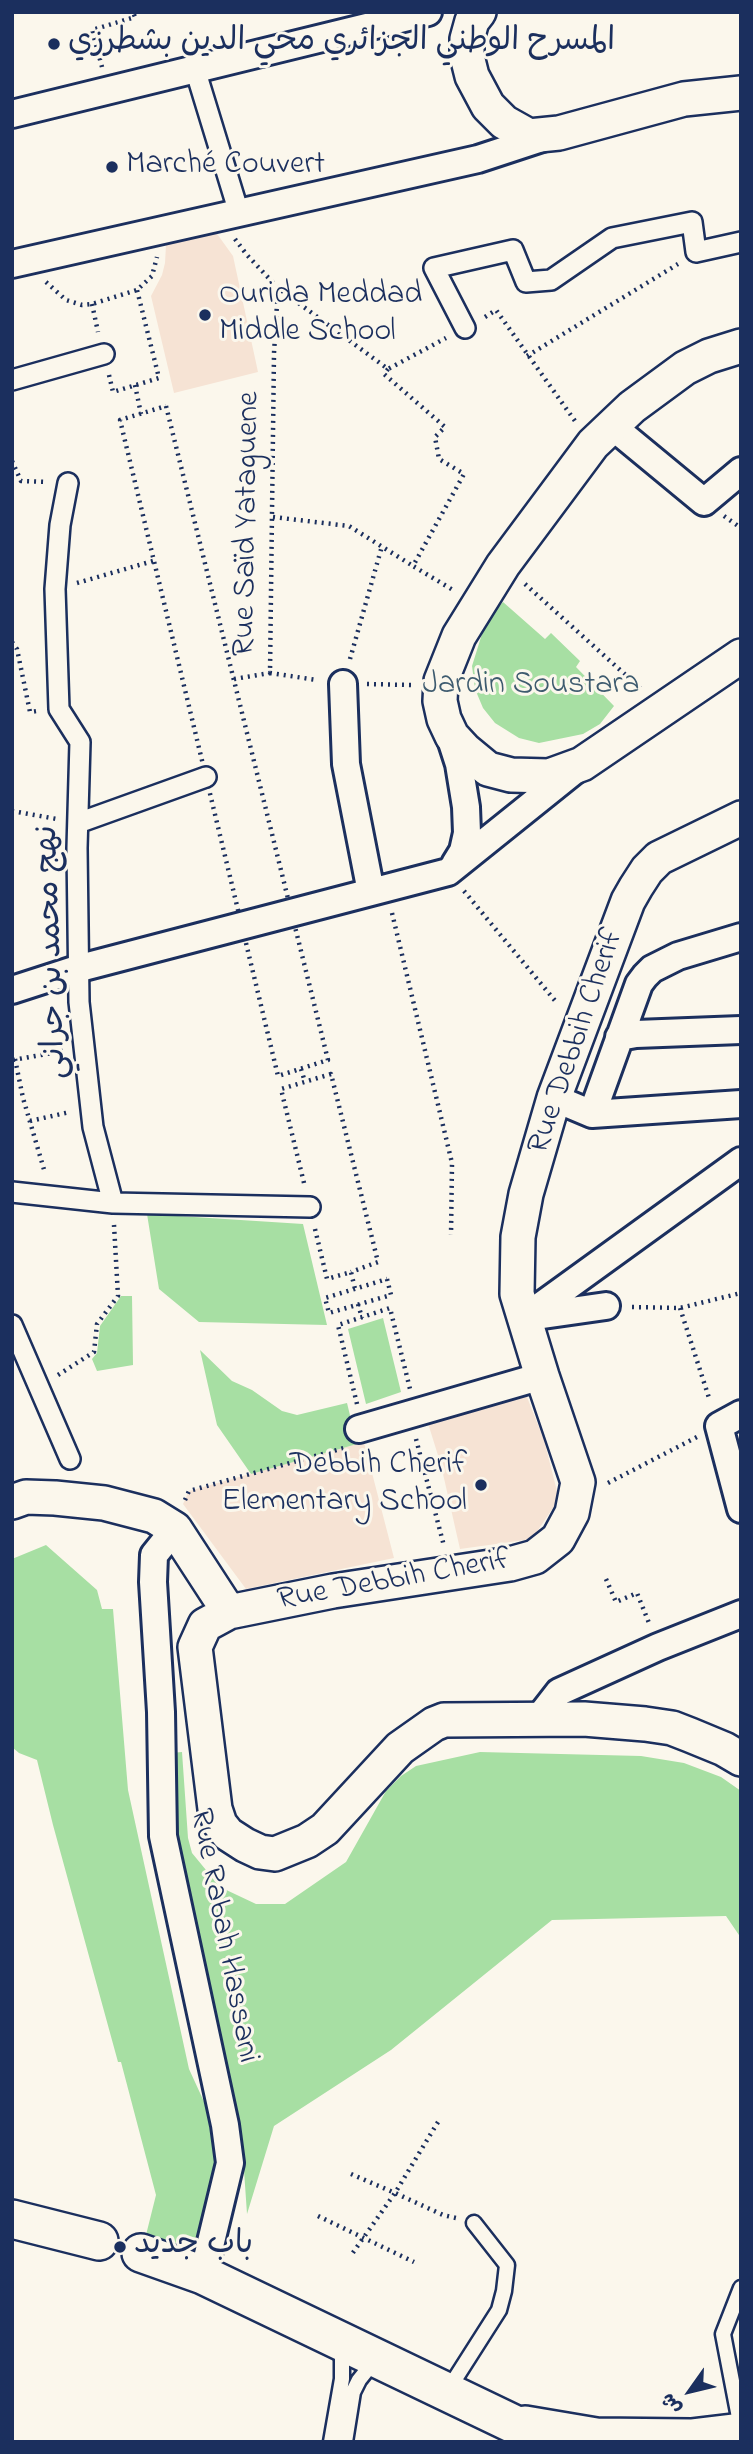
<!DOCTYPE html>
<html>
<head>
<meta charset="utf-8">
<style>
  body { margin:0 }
  #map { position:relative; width:753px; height:2454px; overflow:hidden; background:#fbf7ec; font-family:"Indie Flower","Playpen Sans Arabic",sans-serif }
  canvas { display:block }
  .frame { position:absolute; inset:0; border:14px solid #1b2f5e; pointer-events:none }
  .north { position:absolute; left:655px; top:2356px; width:70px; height:70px; -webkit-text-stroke:5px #fbf7ec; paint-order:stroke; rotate:236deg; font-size:19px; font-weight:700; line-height:28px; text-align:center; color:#1b2f5e }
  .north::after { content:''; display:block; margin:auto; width:24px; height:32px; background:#1b2f5e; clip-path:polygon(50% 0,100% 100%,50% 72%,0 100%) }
</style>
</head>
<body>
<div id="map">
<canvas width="753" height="2454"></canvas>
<div class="frame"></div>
<div class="north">ش</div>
</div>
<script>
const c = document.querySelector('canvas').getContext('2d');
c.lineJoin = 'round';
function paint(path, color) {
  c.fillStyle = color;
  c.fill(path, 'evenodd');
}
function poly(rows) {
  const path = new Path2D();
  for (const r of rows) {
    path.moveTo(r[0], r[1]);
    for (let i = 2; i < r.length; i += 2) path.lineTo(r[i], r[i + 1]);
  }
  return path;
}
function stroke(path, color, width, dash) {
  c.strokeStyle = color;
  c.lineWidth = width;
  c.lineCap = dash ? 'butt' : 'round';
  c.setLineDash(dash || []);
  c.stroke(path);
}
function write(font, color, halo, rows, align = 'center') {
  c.font = font + ' "Indie Flower","Playpen Sans Arabic",sans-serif';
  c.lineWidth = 6;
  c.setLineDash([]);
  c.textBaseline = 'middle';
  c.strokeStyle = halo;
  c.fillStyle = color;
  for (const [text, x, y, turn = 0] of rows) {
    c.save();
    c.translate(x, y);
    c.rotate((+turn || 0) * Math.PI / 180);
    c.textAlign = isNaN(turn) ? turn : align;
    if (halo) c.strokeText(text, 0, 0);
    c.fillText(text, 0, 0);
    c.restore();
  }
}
const built = poly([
  [215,231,233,256,258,372,174,393,151,296,162,275,165,263,166,245],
  [525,1392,544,1440,559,1499,532,1539,460,1549,441,1465,427,1420],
  [364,1442,394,1558,246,1589,183,1504,189,1491]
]);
const green = poly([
  [503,602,545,639,551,633,580,661,576,667,614,706,600,724,583,734,539,743,519,738,495,723,483,708,475,689,472,666,486,621],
  [147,1214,303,1224,327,1325,199,1322,159,1289],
  [121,1296,132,1296,133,1365,97,1371,92,1359,97,1353,100,1326],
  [383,1318,401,1392,366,1404,348,1329],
  [200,1350,232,1381,252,1390,282,1411,297,1415,347,1403,357,1444,251,1474,217,1425],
  [46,1545,97,1590,102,1609,113,1609,128,1790,189,2069,217,2130,217,2157,210,2202,197,2250,146,2235,156,2195,121,2062,118,2062,53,1825,37,1760,19,1753,12,1747,12,1559],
  [182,1752,188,1838,192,1853,220,1887,256,1904,285,1904,346,1862,386,1791,401,1776,416,1766,480,1752,641,1756,684,1763,721,1777,741,1791,741,1938,726,1916,552,1920,391,2050,274,2126,247,2214,242,2141,187,1914,172,1835,171,1753]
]);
const path = poly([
  [102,67,92,30,135,17,133,12],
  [235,239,247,255,278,288,388,369,446,338],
  [46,282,66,300,82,305,92,304,137,290,152,276,157,257],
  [278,288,274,353,270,673,317,680],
  [92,304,98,332],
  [485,317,496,310,575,421],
  [527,356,678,264],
  [388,369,384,374,445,427,435,437,439,459,464,474,413,566,453,590],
  [109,375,113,392,159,378,137,290],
  [135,385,141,414],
  [166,406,328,1060,278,1076,120,420,166,406],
  [12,461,21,481,47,482],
  [724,516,741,528],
  [273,517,349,526,413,566],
  [77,583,153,561],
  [525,584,640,688],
  [12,642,17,649,30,712,37,711],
  [350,659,382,546],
  [234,679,270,673],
  [367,684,411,685],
  [12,811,57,819],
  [464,891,557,1003],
  [392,913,452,1163,451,1235],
  [15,1059,23,1098,45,1173],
  [13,1060,63,1051],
  [301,1069,305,1082],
  [30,1121,70,1112],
  [304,1183,281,1089,331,1074,378,1262,351,1272],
  [315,1229,327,1279,351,1272,355,1289],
  [387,1279,391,1295,329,1313,325,1298,387,1279],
  [358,1304,362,1318],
  [632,1307,680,1308,741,1293],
  [680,1308,710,1401],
  [58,1375,94,1352,97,1324,118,1296,114,1225],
  [357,1404,338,1325,390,1308,410,1389],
  [416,1439,444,1546],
  [608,1483,697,1437],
  [185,1500,189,1491,344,1448],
  [606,1579,616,1602,637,1593,649,1623],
  [438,2122,395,2193,443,2215,456,2218],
  [351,2174,395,2193,352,2254],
  [318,2216,414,2262]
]);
const service = poly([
  [741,2288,723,2334,741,2428],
  [448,2390,499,2310,504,2291,507,2265,474,2223],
  [331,2442,342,2379,342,2346],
  [345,2442,353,2392,359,2380,375,2360]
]);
const pedestrian = poly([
  [195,69,239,213],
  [465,328,434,268,513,250,526,282,551,280,612,238,692,222,696,252,741,242],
  [12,380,104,354],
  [68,483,60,525,55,589,59,709,80,742,77,848,79,1002,93,1127,113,1203],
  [78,823,206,777],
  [12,1192,113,1203,310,1207],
  [12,1325,70,1459]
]);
const minor = poly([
  [12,114,428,12],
  [12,264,478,159,548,136],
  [612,426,704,502,741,471],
  [343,684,346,764,371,892],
  [449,733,459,764,466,807,467,833,463,851,455,864],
  [12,990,80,968,448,872,575,770],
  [619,1037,636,1034,741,1030],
  [554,1098,592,1114,741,1104],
  [592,1114,639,984,645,976,652,969,678,956,741,937],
  [529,1317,606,1306],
  [524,1318,741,1161],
  [741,1414,719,1426,741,1509],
  [359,1429,542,1376],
  [175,1529,154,1555,153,1582,161,1712,163,1836,225,2125,230,2163,203,2275],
  [538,1719,559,1692,658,1647,741,1614]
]);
const tertiary = poly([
  [479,12,472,21,467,39,467,56,472,76,488,106,504,122,529,136,559,133,684,99,741,93],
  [741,346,709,356,685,368,632,407,593,444,503,565,459,636,441,681,440,701,444,719,452,736,465,750,488,769,511,775,549,776,582,764,741,656],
  [741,818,659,858,647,870,636,887,628,901,554,1098,526,1194,518,1237,517,1294,542,1376,578,1482,572,1513,558,1539,535,1557,510,1564,333,1591,229,1612,205,1625,195,1647,215,1809,220,1824,228,1834,245,1845,260,1852,275,1854,307,1841,325,1829,400,1748,434,1724,444,1720,584,1719,645,1724,672,1728,690,1735,724,1749,741,1759],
  [12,1502,26,1497,55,1498,104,1503,154,1516,175,1529,229,1612]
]);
const secondary = poly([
  [12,2219,99,2241],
  [141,2253,203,2275,551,2442],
  [525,2425,596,2437,691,2438,741,2432]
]);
const markers = [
  [54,44,7,"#1b2f5e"],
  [112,167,7,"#1b2f5e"],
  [205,315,7,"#1b2f5e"],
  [481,1485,7,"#1b2f5e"],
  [120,2247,7,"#1b2f5e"]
];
const poiNames = [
  ["المسرح الوطني الجزائري محي الدين بشطرزي",68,44],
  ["Marché Couvert",126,167],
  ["Ourida Meddad",219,297],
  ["Middle School",219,334],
  ["Debbih Cherif",467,1467,"right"],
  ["Elementary School",467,1504,"right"],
  ["باب جديد",134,2247]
];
const streetNames = [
  ["Rue Saïd Yataguene",249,524,-89],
  ["نهج محمد بن جراني",54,952,-92],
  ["Rue Debbih Cherif",578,1042,-71],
  ["Rue Debbih Cherif",394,1582,-10],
  ["Rue Rabah Hassani",222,1936,79]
];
const parkNames = [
  ["Jardin Soustara",531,687]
];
paint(built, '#f6e3d4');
paint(green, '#a7dfa3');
stroke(service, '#1b2f5e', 19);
stroke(pedestrian, '#1b2f5e', 24);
stroke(minor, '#1b2f5e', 32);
stroke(tertiary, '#1b2f5e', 38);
stroke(secondary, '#1b2f5e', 42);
stroke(path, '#1b2f5e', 4.5, [2, 5]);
stroke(service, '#fbf7ec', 14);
stroke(pedestrian, '#fbf7ec', 19);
stroke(minor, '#fbf7ec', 26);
stroke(tertiary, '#fbf7ec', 33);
stroke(secondary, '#fbf7ec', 37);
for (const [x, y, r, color] of markers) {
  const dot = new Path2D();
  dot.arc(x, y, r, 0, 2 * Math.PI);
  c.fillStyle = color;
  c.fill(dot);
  stroke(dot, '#fbf7ec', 2.5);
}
write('32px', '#1b2f5e', '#fbf7ec', poiNames, 'left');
write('32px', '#1b2f5e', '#fbf7ec', streetNames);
write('32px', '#3e5b6f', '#fbf7ec', parkNames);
</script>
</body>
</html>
